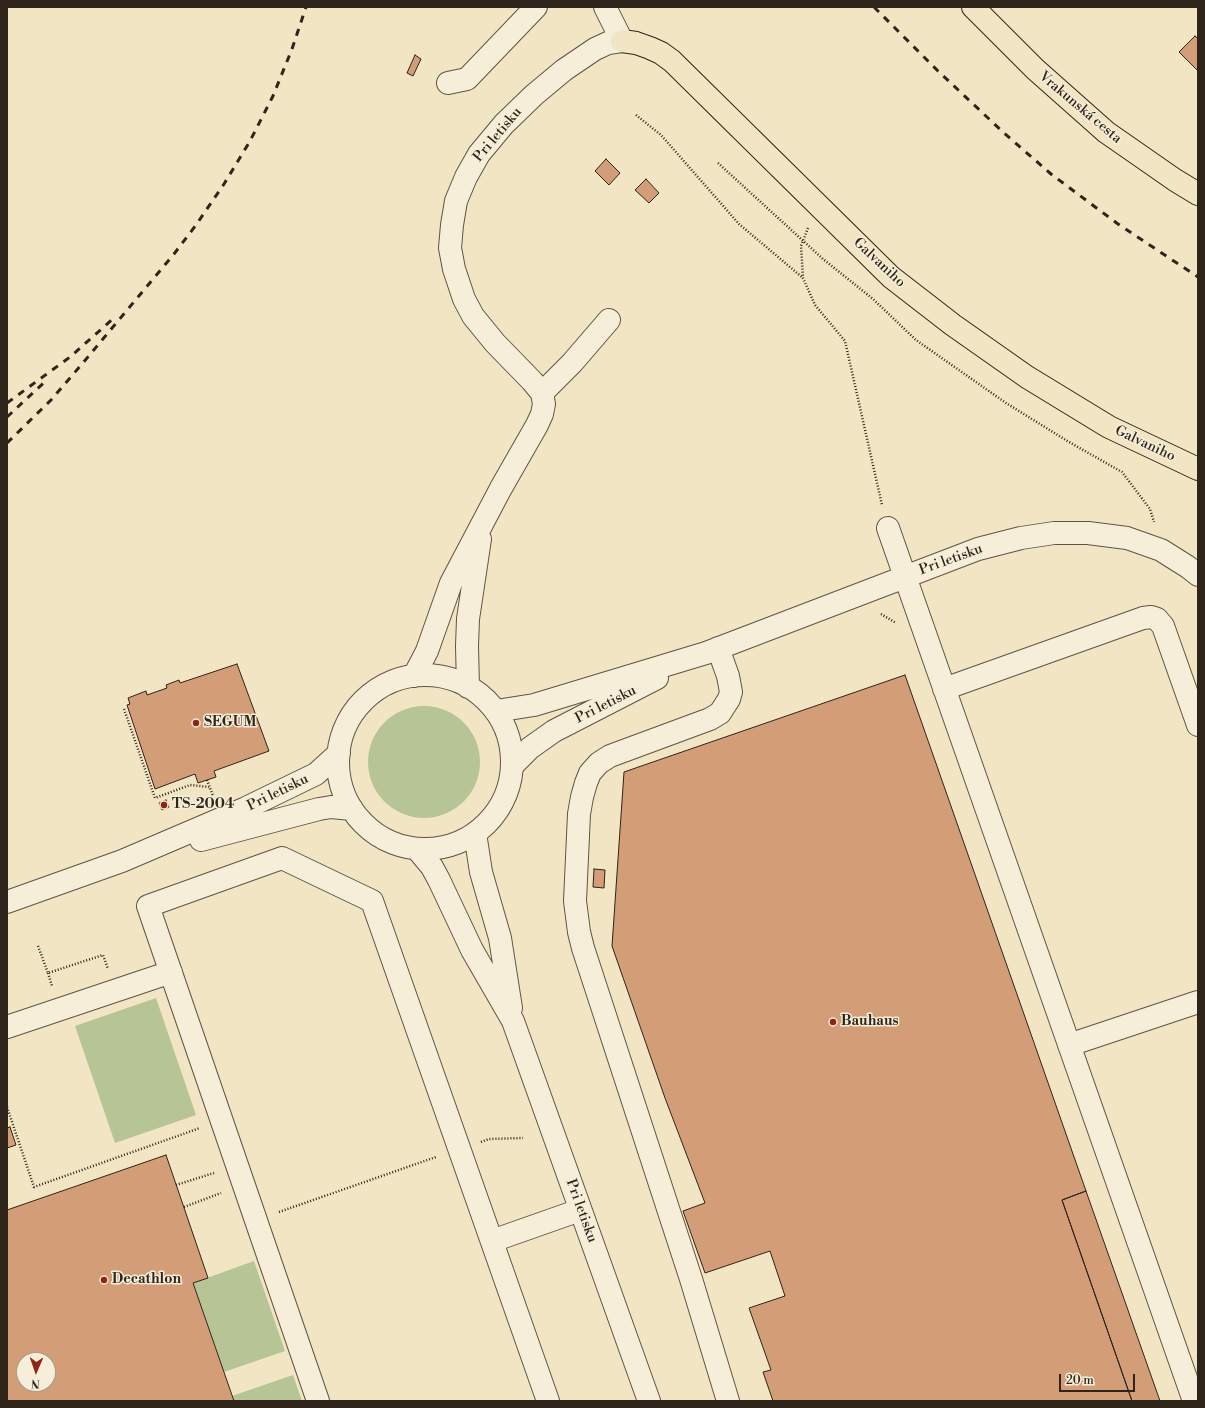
<!DOCTYPE html>
<html>
<head>
<meta charset="utf-8">
<style>
  body { margin:0 }
  #map { position:relative; width:1205px; height:1408px; overflow:hidden; background:#f1e5c3; font-family:"Libre Bodoni",serif }
  canvas { display:block }
  .frame { position:absolute; inset:0; border:8px solid #2e2419; pointer-events:none }
  .north { position:absolute; left:16px; top:1352px; width:40px; height:40px; box-sizing:border-box; background:#f6eed8; border:1px solid #a69d8c; border-radius:50%; rotate:182deg; font-size:11px; font-weight:700; line-height:16px; text-align:center; color:#2e2419 }
  .north::after { content:''; display:block; margin:auto; width:14px; height:18px; background:#8f2418; clip-path:polygon(50% 0,100% 100%,50% 72%,0 100%) }
  .scale { position:absolute; left:1059px; top:1374px; width:76px; height:18px; box-sizing:border-box; border:2px solid #2e2419; border-top:0; padding-left:5px; font-size:12px; line-height:14px; white-space:nowrap; color:#2e2419; -webkit-text-stroke:3px #f6eed8; paint-order:stroke }
</style>
</head>
<body>
<div id="map">
<canvas width="1205" height="1408"></canvas>
<div class="frame"></div>
<div class="north">N</div>
<div class="scale">20 m</div>
</div>
<script>
const c = document.querySelector('canvas').getContext('2d');
c.lineJoin = 'round';
function paint(path, color) {
  c.fillStyle = color;
  c.fill(path, 'evenodd');
}
function poly(rows) {
  const path = new Path2D();
  for (const r of rows) {
    if (r.length === 3) {
      path.moveTo(r[0] + r[2], r[1]);
      path.arc(r[0], r[1], r[2], 0, 2 * Math.PI);
      continue;
    }
    path.moveTo(r[0], r[1]);
    for (let i = 2; i < r.length; i += 2) path.lineTo(r[i], r[i + 1]);
  }
  return path;
}
function stroke(path, color, width, dash) {
  c.strokeStyle = color;
  c.lineWidth = width;
  c.lineCap = dash ? 'butt' : 'round';
  c.setLineDash(dash || []);
  c.stroke(path);
}
function write(font, color, halo, rows, align = 'center') {
  c.font = font + ' "Libre Bodoni",serif';
  c.lineWidth = 3;
  c.setLineDash([]);
  c.textBaseline = 'middle';
  c.strokeStyle = halo;
  c.fillStyle = color;
  for (const [text, x, y, turn = 0] of rows) {
    c.save();
    c.translate(x, y);
    c.rotate((+turn || 0) * Math.PI / 180);
    c.textAlign = isNaN(turn) ? turn : align;
    if (halo) c.strokeText(text, 0, 0);
    c.fillText(text, 0, 0);
    c.restore();
  }
}
const green = poly([
  [424,762,56],
  [156,998,196,1115,115,1143,75,1026],
  [254,1261,285,1351,224,1372,193,1283],
  [293,1375,302,1401,234,1401,232,1396]
]);
const building = poly([
  [1195,36,1198,39,1198,71,1179,52,1195,36],
  [415,55,421,59,413,76,407,73,415,55],
  [606,159,620,173,609,185,595,171,606,159],
  [646,179,659,193,649,203,635,190,646,179],
  [237,664,269,751,214,771,216,777,198,783,195,774,155,789,127,705,130,704,128,698,146,691,147,695,167,688,166,685,179,680,180,683,237,664],
  [905,675,1086,1191,1062,1200,1132,1401,773,1401,763,1372,771,1370,749,1308,785,1296,770,1251,705,1273,683,1211,705,1203,665,1098,612,946,624,772,905,675],
  [166,800,169,807,162,810,159,803,166,800],
  [594,869,605,870,604,888,593,887,594,869],
  [10,1127,16,1145,7,1148,7,1128,10,1127],
  [166,1155,208,1278,193,1283,234,1401,7,1401,7,1210,166,1155],
  [24,1360,48,1360,48,1384,24,1384,24,1360],
  [1086,1191,1160,1401,1132,1401,1062,1200,1086,1191]
]);
const path = poly([
  [636,115,661,135,739,224,803,278],
  [718,163,823,259,873,299,916,340,1006,403,1069,442,1122,472,1150,509,1154,522],
  [808,228,801,246,803,278,815,305,845,341,882,505],
  [881,614,896,623],
  [124,709,155,798,190,785,209,787],
  [207,780,213,796],
  [38,946,48,973,103,955,108,969],
  [48,973,52,986],
  [7,1107,34,1187,200,1128],
  [481,1142,489,1139,523,1138],
  [176,1185,214,1173],
  [184,1207,221,1193],
  [279,1212,436,1157]
]);
const minor = poly([
  [448,83,467,79,536,7],
  [542,393,572,363,609,320],
  [888,528,1194,1401],
  [718,648,728,676,731,692,729,699,720,713,710,719,610,756,599,763,590,773,586,783,582,797,579,814,575,901,579,932,583,948,691,1279,728,1401],
  [425,762,87],
  [414,676,427,651,451,583,501,488,537,425,542,414,544,404,542,393,532,381,495,343,473,316,464,299,454,269,450,248,452,225,456,201,466,177,479,154,504,124,534,95,564,70,595,49,608,43,622,41,605,7],
  [468,687,467,646,468,619,480,539],
  [944,689,1143,618,1151,617,1157,619,1163,626,1198,725],
  [496,711,534,705,706,653,978,549,1021,538,1054,533,1088,533,1127,538,1161,550,1188,567,1198,575],
  [512,766,530,748,554,731,657,678],
  [475,833,481,872,500,938,511,1008],
  [201,840,319,809,331,807,352,809],
  [417,849,432,867,439,880,472,950,513,1021,649,1401],
  [7,902,122,861,246,808,316,774,339,753],
  [7,1027,171,972],
  [1069,1045,1198,1002],
  [492,1241,580,1210],
  [318,1401,148,906,282,858,372,901,548,1401]
]);
const major = poly([
  [973,7,1035,69,1106,132,1175,180,1198,194],
  [622,41,636,43,650,48,661,53,672,61,891,277,953,325,1027,377,1109,427,1198,469]
]);
const rail = poly([
  [874,7,938,71,1004,133,1051,174,1118,224,1198,277],
  [7,403,70,357,115,317],
  [7,417,48,379],
  [7,443,51,400,82,364,174,254,196,225,224,184,250,141,273,96,292,49,306,7]
]);
const markers = [
  [196,723,4,"#8f2418"],
  [164,805,4,"#8f2418"],
  [833,1022,4,"#8f2418"],
  [104,1280,4,"#8f2418"]
];
const streetNames = [
  ["Vrakunská cesta",1080,108,40],
  ["Pri letisku",498,135,-50],
  ["Galvaniho",879,263,43],
  ["Galvaniho",1145,444,25],
  ["Pri letisku",951,560,-20],
  ["Pri letisku",606,705,-27],
  ["Pri letisku",278,793,-26],
  ["Pri letisku",581,1211,70]
];
const poiNames = [
  ["SEGUM",204,723],
  ["TS-2004",172,805],
  ["Bauhaus",841,1022],
  ["Decathlon",112,1280]
];
paint(green, '#b7c596');
paint(building, '#d39d77');
stroke(building, '#2e2419', 1);
stroke(minor, '#5f5444', 24);
stroke(major, '#2e2419', 24);
stroke(path, '#2e2419', 2.5, [1, 2]);
stroke(minor, '#f6eed8', 22);
stroke(major, '#f1e5c3', 22);
stroke(rail, '#2e2419', 3, [7, 7]);
for (const [x, y, r, color] of markers) {
  const dot = new Path2D();
  dot.arc(x, y, r, 0, 2 * Math.PI);
  c.fillStyle = color;
  c.fill(dot);
  stroke(dot, '#f6eed8', 1.5);
}
write('14px', '#2e2419', '#f6eed8', streetNames);
write('bold 14px', '#2e2419', '#f6eed8', poiNames, 'left');
</script>
</body>
</html>
